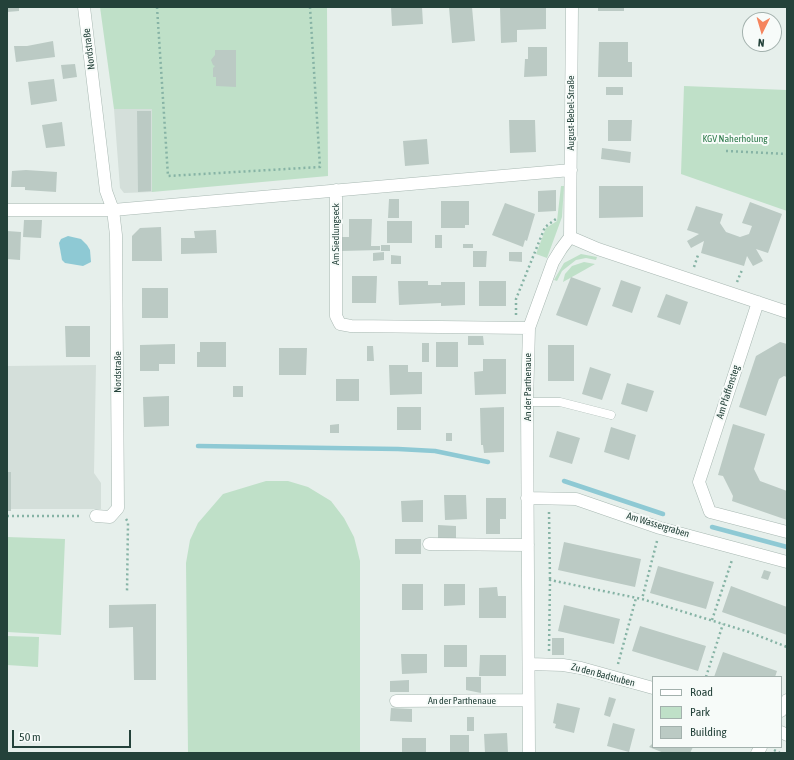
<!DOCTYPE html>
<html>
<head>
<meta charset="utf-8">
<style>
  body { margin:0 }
  #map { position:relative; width:794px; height:760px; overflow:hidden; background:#e6efeb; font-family:"Asap Condensed",sans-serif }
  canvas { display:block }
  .frame { position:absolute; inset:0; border:8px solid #24423a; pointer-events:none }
  .legend { position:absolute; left:652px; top:676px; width:130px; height:72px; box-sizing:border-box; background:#f7fbf9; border:1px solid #a3b1ad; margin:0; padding:5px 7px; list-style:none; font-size:12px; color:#24423a }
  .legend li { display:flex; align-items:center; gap:8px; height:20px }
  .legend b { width:20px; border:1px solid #a3b1ad }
  .north { position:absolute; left:742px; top:12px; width:40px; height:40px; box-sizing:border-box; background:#f7fbf9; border:1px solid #a3b1ad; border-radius:50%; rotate:185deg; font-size:11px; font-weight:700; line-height:16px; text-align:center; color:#24423a }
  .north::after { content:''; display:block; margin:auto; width:14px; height:18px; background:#f5855e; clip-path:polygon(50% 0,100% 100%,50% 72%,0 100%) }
  .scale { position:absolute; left:12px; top:730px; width:119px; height:18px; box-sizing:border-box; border:2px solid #24423a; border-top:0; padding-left:5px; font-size:12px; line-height:14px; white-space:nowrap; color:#24423a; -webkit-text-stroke:3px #f7fbf9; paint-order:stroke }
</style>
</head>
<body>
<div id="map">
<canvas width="794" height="760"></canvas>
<div class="frame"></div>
<ul class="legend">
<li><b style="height:5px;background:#fff"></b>Road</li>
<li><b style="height:11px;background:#bfe0c8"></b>Park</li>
<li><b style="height:11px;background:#bbcac4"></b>Building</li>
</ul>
<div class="north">N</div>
<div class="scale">50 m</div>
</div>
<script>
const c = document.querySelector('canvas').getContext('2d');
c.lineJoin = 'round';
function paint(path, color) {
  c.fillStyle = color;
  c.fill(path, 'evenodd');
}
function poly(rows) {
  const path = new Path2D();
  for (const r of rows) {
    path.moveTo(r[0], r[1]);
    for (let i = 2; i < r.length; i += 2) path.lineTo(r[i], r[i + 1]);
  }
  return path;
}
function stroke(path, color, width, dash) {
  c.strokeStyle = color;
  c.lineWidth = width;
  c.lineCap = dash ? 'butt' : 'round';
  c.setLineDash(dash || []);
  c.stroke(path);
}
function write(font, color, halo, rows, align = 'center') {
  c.font = font + ' "Asap Condensed",sans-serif';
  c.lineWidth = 4;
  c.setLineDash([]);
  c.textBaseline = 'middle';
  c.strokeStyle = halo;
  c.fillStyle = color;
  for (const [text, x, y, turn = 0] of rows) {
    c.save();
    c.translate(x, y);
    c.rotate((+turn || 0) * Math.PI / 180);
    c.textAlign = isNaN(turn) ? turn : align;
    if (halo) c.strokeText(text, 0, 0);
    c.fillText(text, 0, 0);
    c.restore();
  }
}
const built = poly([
  [114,109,152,109,152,192,124,193,120,188],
  [96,365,94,473,101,483,101,509,7,509,7,366]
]);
const green = poly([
  [100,7,327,7,328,176,152,192,152,109,114,109],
  [684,86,787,90,787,211,681,174],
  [561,186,564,186,562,217,547,258,536,254,546,228,557,221],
  [581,254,597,257,596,260,586,258,576,260,562,271,557,281,554,280,564,263],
  [584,262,595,264,563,282,565,274,572,266],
  [266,481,288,481,308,487,331,501,344,518,354,537,360,561,360,753,188,753,186,563,190,540,198,523,223,494],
  [7,537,65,539,61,635,7,632],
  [7,636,39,637,38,667,7,665]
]);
const water = poly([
  [68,236,81,239,87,245,90,250,91,262,83,266,65,263,62,260,59,243,61,239]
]);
const stream = poly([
  [198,446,398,449,435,451,488,462],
  [564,481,663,514],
  [712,527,787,547]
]);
const building = poly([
  [7,7,19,7,19,11,7,12],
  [391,7,422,7,423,24,392,26],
  [449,7,472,7,475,41,452,43],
  [500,7,546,7,546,29,517,30,517,42,501,43],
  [598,7,624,7,624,11,598,11],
  [53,41,55,57,16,62,14,46,27,46],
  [599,42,628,42,628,62,632,62,632,77,598,77],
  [528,47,547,47,547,76,524,77,525,59,528,59],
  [215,50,236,50,236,87,216,86,216,77,213,77,213,68,215,66,213,65,211,60,215,55],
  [75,64,77,77,63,79,61,65],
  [54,79,57,101,31,105,28,82],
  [606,87,623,87,623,95,606,95],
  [137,111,151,111,151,191,138,192],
  [509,120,535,120,536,152,510,153],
  [608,120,632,120,631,141,608,141],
  [62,122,65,146,46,148,42,125],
  [427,139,429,164,405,166,403,141],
  [602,148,631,152,630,163,601,159],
  [26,170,57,172,56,192,25,190,25,187,11,187,12,171],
  [599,186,643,186,643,217,599,218],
  [556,190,556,211,538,212,538,191],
  [389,199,399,199,399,218,388,218],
  [441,201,469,201,469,225,465,225,465,228,441,228],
  [750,202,782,214,768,253,756,249,763,261,753,266,747,256,744,266,701,253,704,241,691,248,687,241,699,234,687,230,696,206,723,214,720,223,726,232,740,237,749,234,752,226,742,223],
  [505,203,535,214,527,241,525,240,523,247,492,235],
  [349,219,372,219,371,246,380,246,380,250,341,251,341,237,349,237],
  [24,220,42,220,41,238,23,237],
  [387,221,412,221,412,243,387,243],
  [161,227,162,261,132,261,132,236,140,228],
  [216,230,217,253,181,254,181,238,195,238,194,231],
  [7,231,21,232,20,260,7,259],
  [435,235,442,235,442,248,435,248],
  [463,244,473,244,473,248,463,248],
  [381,245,390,245,390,251,381,251],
  [473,251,487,251,486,267,473,267],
  [384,252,384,260,373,261,373,253],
  [509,252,522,252,522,262,509,261],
  [391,255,401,256,401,264,391,264],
  [352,276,377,276,376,303,352,303],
  [571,277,601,288,587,326,556,315],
  [621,280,641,287,632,313,612,306],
  [398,281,428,281,428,285,441,285,441,282,465,282,465,305,441,306,441,303,399,305],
  [479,281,506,281,506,306,479,306],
  [142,288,168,288,168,318,142,318],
  [666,294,688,302,680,325,657,317],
  [65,326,90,326,90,357,66,357],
  [468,336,483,336,484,345,468,345],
  [200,342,226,342,226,367,197,367,197,352,200,352],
  [436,342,458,342,458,367,436,367],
  [780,342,787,344,787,377,784,376,779,379,766,416,739,407,756,356],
  [422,343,429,343,429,362,422,362],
  [175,344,175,364,159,364,159,371,140,371,140,345],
  [548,345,574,345,574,381,548,381],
  [367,346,373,346,374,361,367,361],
  [279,348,307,348,306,375,279,375],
  [483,359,506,359,506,394,475,395,474,372,483,371],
  [389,365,408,365,408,372,422,372,422,394,390,395],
  [590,367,611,374,602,400,582,394],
  [336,379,359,379,359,401,336,401],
  [627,383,654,391,647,412,621,404],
  [233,386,243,386,243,397,233,397],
  [169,396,169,426,144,427,143,397],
  [397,407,421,407,421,430,397,430],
  [504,407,504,452,484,453,483,445,481,445,480,408],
  [339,424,339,433,330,433,330,425],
  [733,424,765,434,754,469,760,481,787,491,787,520,732,501,733,496,723,476,718,475],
  [611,427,636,435,629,460,604,452],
  [557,431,580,438,572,464,549,457],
  [446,433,452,433,452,441,446,441],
  [7,472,11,472,11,511,7,511],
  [444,495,466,495,467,519,445,520],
  [486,498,506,498,506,519,500,519,500,534,486,534],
  [423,500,423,522,402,522,401,501],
  [438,525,456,526,456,539,438,539],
  [395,539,421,539,421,554,395,554],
  [564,542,641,559,635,587,558,570],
  [658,566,714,582,706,609,650,593],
  [764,570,771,572,768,580,761,578],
  [402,584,423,584,423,610,402,610],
  [444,584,465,584,465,605,444,606],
  [731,586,787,607,787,635,722,612],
  [497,587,498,596,506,596,506,618,479,618,479,588],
  [156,604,156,680,134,680,133,627,109,628,109,605],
  [564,605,620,619,614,644,558,631],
  [640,626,706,646,698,671,632,651],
  [552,638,564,638,564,655,552,655],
  [444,645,467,645,467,667,444,667],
  [723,652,777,671,775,677,714,677],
  [401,654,427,654,427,673,402,674],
  [480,655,506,655,506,676,479,676],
  [466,677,481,677,481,693,466,690],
  [409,680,409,692,390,692,390,681],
  [609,697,616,699,610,717,604,715],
  [557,703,580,708,574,733,555,728,556,724,553,723],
  [391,708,412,709,412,722,390,721],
  [467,717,474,717,474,731,467,731],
  [613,723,635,729,629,752,607,746],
  [507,733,508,753,485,753,484,734],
  [450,735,469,735,469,753,450,753],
  [402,738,426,738,426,753,402,753],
  [653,743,653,747,693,747,690,753,664,753,649,747]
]);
const path = poly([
  [157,7,168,176,320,167,310,7],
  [726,151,787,154],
  [694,267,698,255],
  [737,282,742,270],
  [516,315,516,299,545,227,556,219],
  [549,512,550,580],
  [7,516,82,516],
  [126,519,128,522,127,592],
  [657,541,642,599,749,632,787,647],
  [712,620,732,560],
  [549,651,550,580,642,599],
  [618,664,636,598],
  [706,677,723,624],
  [774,750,780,753]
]);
const lane = poly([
  [527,402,560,402,611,415]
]);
const street = poly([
  [84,7,106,191,113,210,116,235,118,508,110,517,96,516],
  [336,190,336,316,340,324,351,326,529,328],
  [7,210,113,210,571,170],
  [570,237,598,249,787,312],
  [758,302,699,482,710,512,787,532],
  [527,498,576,499,660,528,787,562],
  [429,544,528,545],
  [529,664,563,665,581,668,653,688],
  [396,701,528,700],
  [781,711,787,700],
  [781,732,787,735],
  [529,753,527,402,529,328,553,262,561,249,570,237,572,7],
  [757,753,761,747]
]);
const streetNames = [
  ["Nordstraße",89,49,-97],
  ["August-Bebel-Straße",571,113,-90],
  ["Am Siedlungseck",336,234,-90],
  ["Nordstraße",118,372,-90],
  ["An der Parthenaue",528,387,-90],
  ["Am Pfaffensteg",728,392,-72],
  ["Am Wassergraben",658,525,17],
  ["Zu den Badstuben",603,675,15],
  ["An der Parthenaue",462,701]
];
const parkNames = [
  ["KGV Naherholung",735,139]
];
paint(built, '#d4dfda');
paint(green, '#bfe0c8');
paint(water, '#8ec9d4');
stroke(stream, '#8ec9d4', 4.5);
paint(building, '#bbcac4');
stroke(lane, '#a8b8b2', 9);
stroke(street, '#a8b8b2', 13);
stroke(path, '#86b3a5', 2.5, [2, 3]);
stroke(lane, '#fff', 8);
stroke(street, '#fff', 12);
write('10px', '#24423a', '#f7fbf9', streetNames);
write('10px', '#2d7a4b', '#f7fbf9', parkNames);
</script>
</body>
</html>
